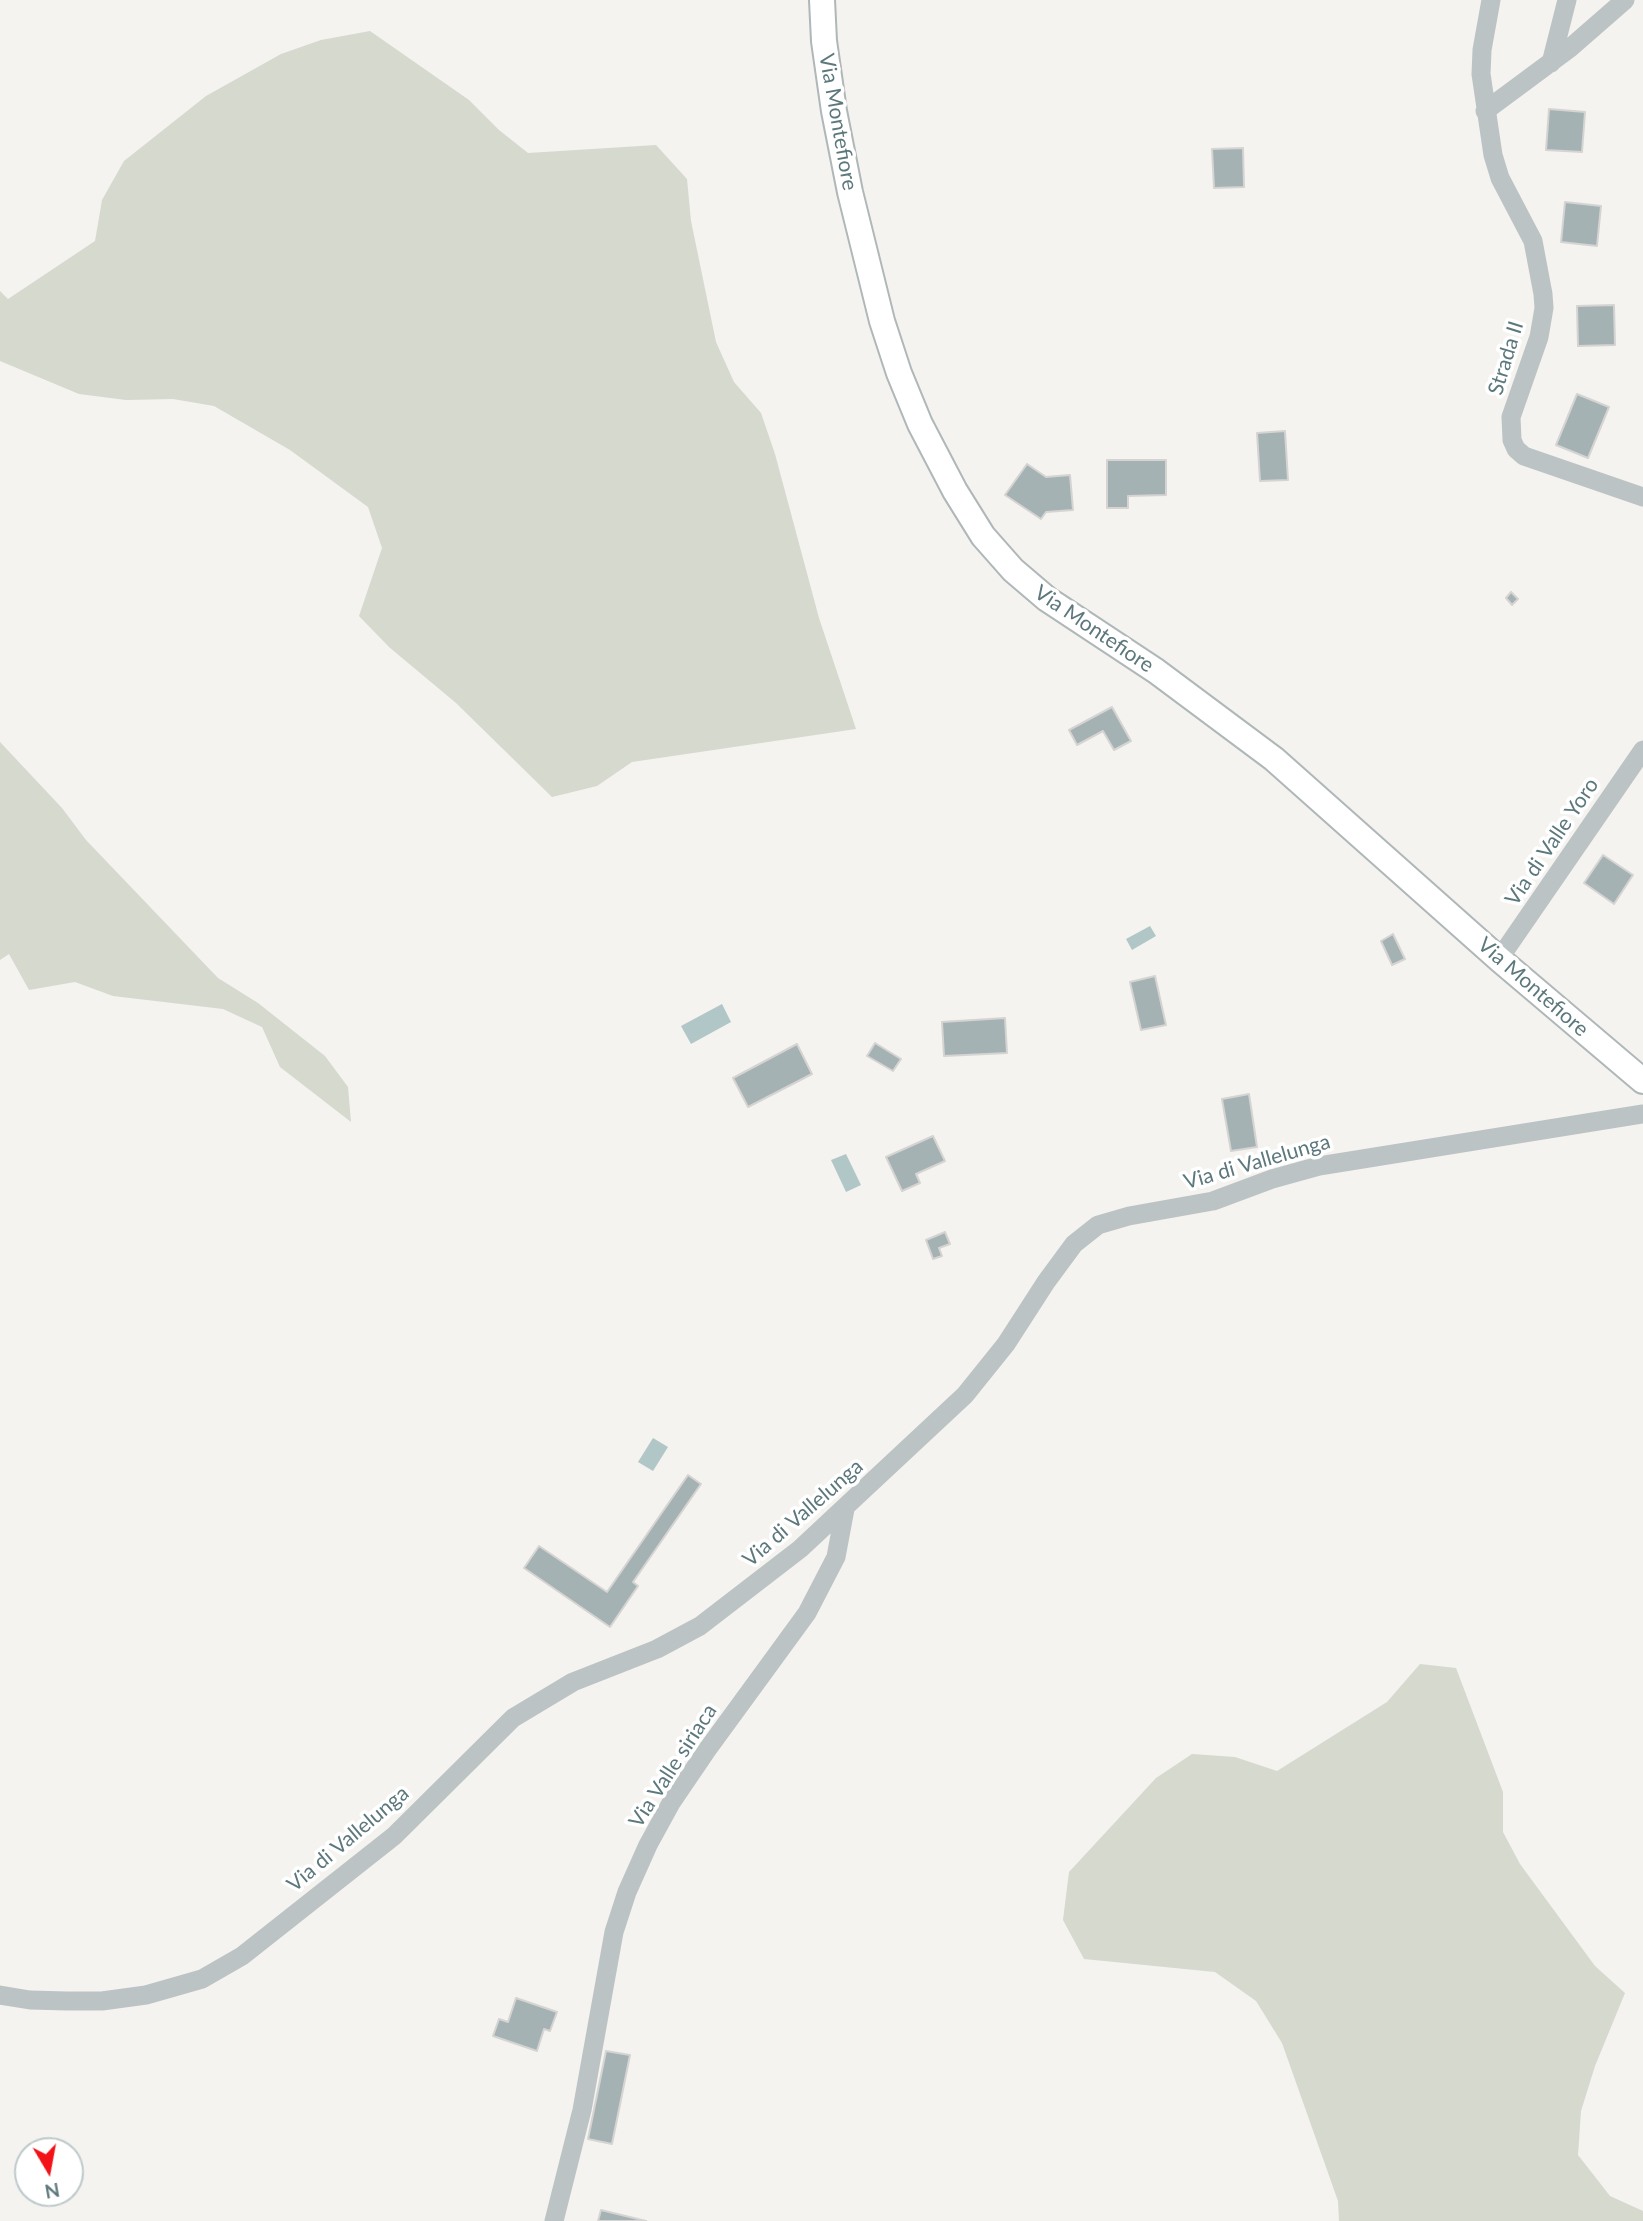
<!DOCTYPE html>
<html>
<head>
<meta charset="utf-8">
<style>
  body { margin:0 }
  #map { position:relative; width:1643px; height:2221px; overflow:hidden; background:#f4f3ef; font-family:Lato,sans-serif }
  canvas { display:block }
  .north { position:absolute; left:14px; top:2137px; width:70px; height:70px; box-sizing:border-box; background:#fff; border:2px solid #bec9cb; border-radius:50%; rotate:170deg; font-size:19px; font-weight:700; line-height:28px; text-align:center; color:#5c787d }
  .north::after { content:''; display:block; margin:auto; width:24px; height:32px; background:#f21218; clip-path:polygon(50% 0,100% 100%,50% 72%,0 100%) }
</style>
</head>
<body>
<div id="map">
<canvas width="1643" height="2221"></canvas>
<div class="north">N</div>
</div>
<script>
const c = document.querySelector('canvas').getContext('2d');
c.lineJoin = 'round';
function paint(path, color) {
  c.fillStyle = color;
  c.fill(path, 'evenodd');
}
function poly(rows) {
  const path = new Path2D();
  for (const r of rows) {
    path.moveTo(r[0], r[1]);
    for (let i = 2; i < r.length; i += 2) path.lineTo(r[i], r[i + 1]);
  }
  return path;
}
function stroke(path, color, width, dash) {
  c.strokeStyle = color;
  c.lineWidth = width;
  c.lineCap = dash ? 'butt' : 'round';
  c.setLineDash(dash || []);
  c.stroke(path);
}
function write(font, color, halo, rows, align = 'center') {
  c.font = font + ' Lato,sans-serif';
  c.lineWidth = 7;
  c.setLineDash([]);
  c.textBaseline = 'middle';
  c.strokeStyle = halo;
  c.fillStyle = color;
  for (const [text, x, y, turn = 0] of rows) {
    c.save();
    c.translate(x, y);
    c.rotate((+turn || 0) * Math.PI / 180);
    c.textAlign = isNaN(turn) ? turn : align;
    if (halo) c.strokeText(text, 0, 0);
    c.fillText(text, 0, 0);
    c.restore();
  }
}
const green = poly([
  [370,31,469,100,499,130,528,153,656,145,687,179,691,221,716,342,734,382,761,413,775,454,819,618,856,729,632,762,597,786,552,797,456,703,389,647,359,616,382,548,368,507,290,450,214,406,173,399,126,400,79,394,0,361,0,291,8,299,95,241,102,200,124,161,206,96,281,54,321,40],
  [0,742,62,808,86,840,218,978,258,1003,325,1056,348,1087,351,1122,280,1067,262,1027,223,1009,113,996,75,982,29,990,9,954,0,960],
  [1420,1664,1456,1668,1503,1792,1503,1832,1520,1864,1595,1966,1625,1993,1595,2066,1581,2111,1578,2155,1610,2196,1643,2211,1643,2221,1339,2221,1338,2201,1282,2043,1256,2001,1215,1972,1084,1959,1063,1920,1069,1872,1156,1778,1192,1754,1235,1757,1277,1771,1387,1702]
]);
const water = poly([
  [1150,926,1156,936,1132,950,1126,939],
  [722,1004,731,1022,691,1044,681,1026],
  [846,1154,861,1185,846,1192,831,1160],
  [653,1438,668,1447,653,1471,638,1462]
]);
const building = poly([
  [1549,109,1585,112,1582,152,1546,150,1549,109],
  [1243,148,1244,187,1214,188,1212,149,1243,148],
  [1565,202,1601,206,1597,246,1561,242,1565,202],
  [1614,305,1615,345,1578,346,1577,306,1614,305],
  [1577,394,1609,407,1588,458,1556,445,1577,394],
  [1285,431,1288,480,1260,481,1257,433,1285,431],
  [1107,460,1166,460,1166,495,1128,496,1128,508,1107,508,1107,460],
  [1027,464,1046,477,1070,475,1073,510,1046,512,1041,519,1005,495,1027,464],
  [1511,592,1518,599,1512,605,1506,598,1511,592],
  [1112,707,1131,741,1114,750,1103,731,1077,745,1069,730,1112,707],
  [1603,855,1633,875,1614,904,1584,883,1603,855],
  [1393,934,1405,959,1392,965,1381,941,1393,934],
  [1155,976,1166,1025,1141,1030,1130,982,1155,976],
  [1005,1018,1007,1053,944,1056,942,1022,1005,1018],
  [875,1043,901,1059,893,1071,867,1056,875,1043],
  [797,1044,812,1074,748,1107,733,1078,797,1044],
  [1249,1094,1257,1147,1231,1151,1222,1099,1249,1094],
  [933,1136,945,1161,916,1174,920,1183,902,1191,886,1157,933,1136],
  [945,1232,950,1244,939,1248,942,1256,933,1259,926,1240,945,1232],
  [688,1475,701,1484,633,1582,638,1586,610,1627,524,1568,539,1546,607,1592,688,1475],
  [516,1998,557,2012,550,2031,544,2029,537,2051,493,2036,499,2019,508,2022,516,1998],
  [606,2051,630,2055,612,2144,588,2139,606,2051],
  [601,2210,646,2221,598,2221,601,2210]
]);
const minor = poly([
  [1491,0,1482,50,1481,74,1493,155,1500,178,1533,241,1543,294,1544,308,1539,337,1511,417,1512,440,1516,449,1524,456,1643,497],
  [1551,63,1567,0],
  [1485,111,1570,48,1625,0],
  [1499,959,1643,750],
  [0,1995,30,2000,67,2001,102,2001,146,1995,202,1979,242,1956,394,1836,513,1718,573,1682,657,1649,700,1626,800,1549,965,1395,1006,1344,1046,1282,1074,1244,1098,1225,1129,1216,1213,1201,1272,1179,1319,1166,1643,1114],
  [554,2221,582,2110,614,1932,627,1892,648,1845,671,1803,707,1750,807,1613,836,1557,845,1509]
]);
const major = poly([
  [822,0,824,41,834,111,850,192,882,321,899,373,920,424,955,491,983,536,1013,570,1047,599,1156,671,1274,759,1499,959,1643,1081]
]);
const streetNames = [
  ["Via Montefiore",838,122,80],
  ["Strada II",1506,358,-73],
  ["Via Montefiore",1094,629,34],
  ["Via di Valle Yoro",1552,842,-56],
  ["Via Montefiore",1533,987,41],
  ["Via di Vallelunga",1257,1162,-16],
  ["Via di Vallelunga",803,1513,-41],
  ["Via Valle siriaca",673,1766,-57],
  ["Via di Vallelunga",348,1839,-40]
];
paint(green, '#d5d9ce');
paint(water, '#b1c6c6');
paint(building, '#a4b2b4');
stroke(building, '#d5d4d2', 2);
stroke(major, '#afb7b9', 28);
stroke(minor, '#bcc3c5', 19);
stroke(major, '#fff', 24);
write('21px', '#5c787d', '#fff', streetNames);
</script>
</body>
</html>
